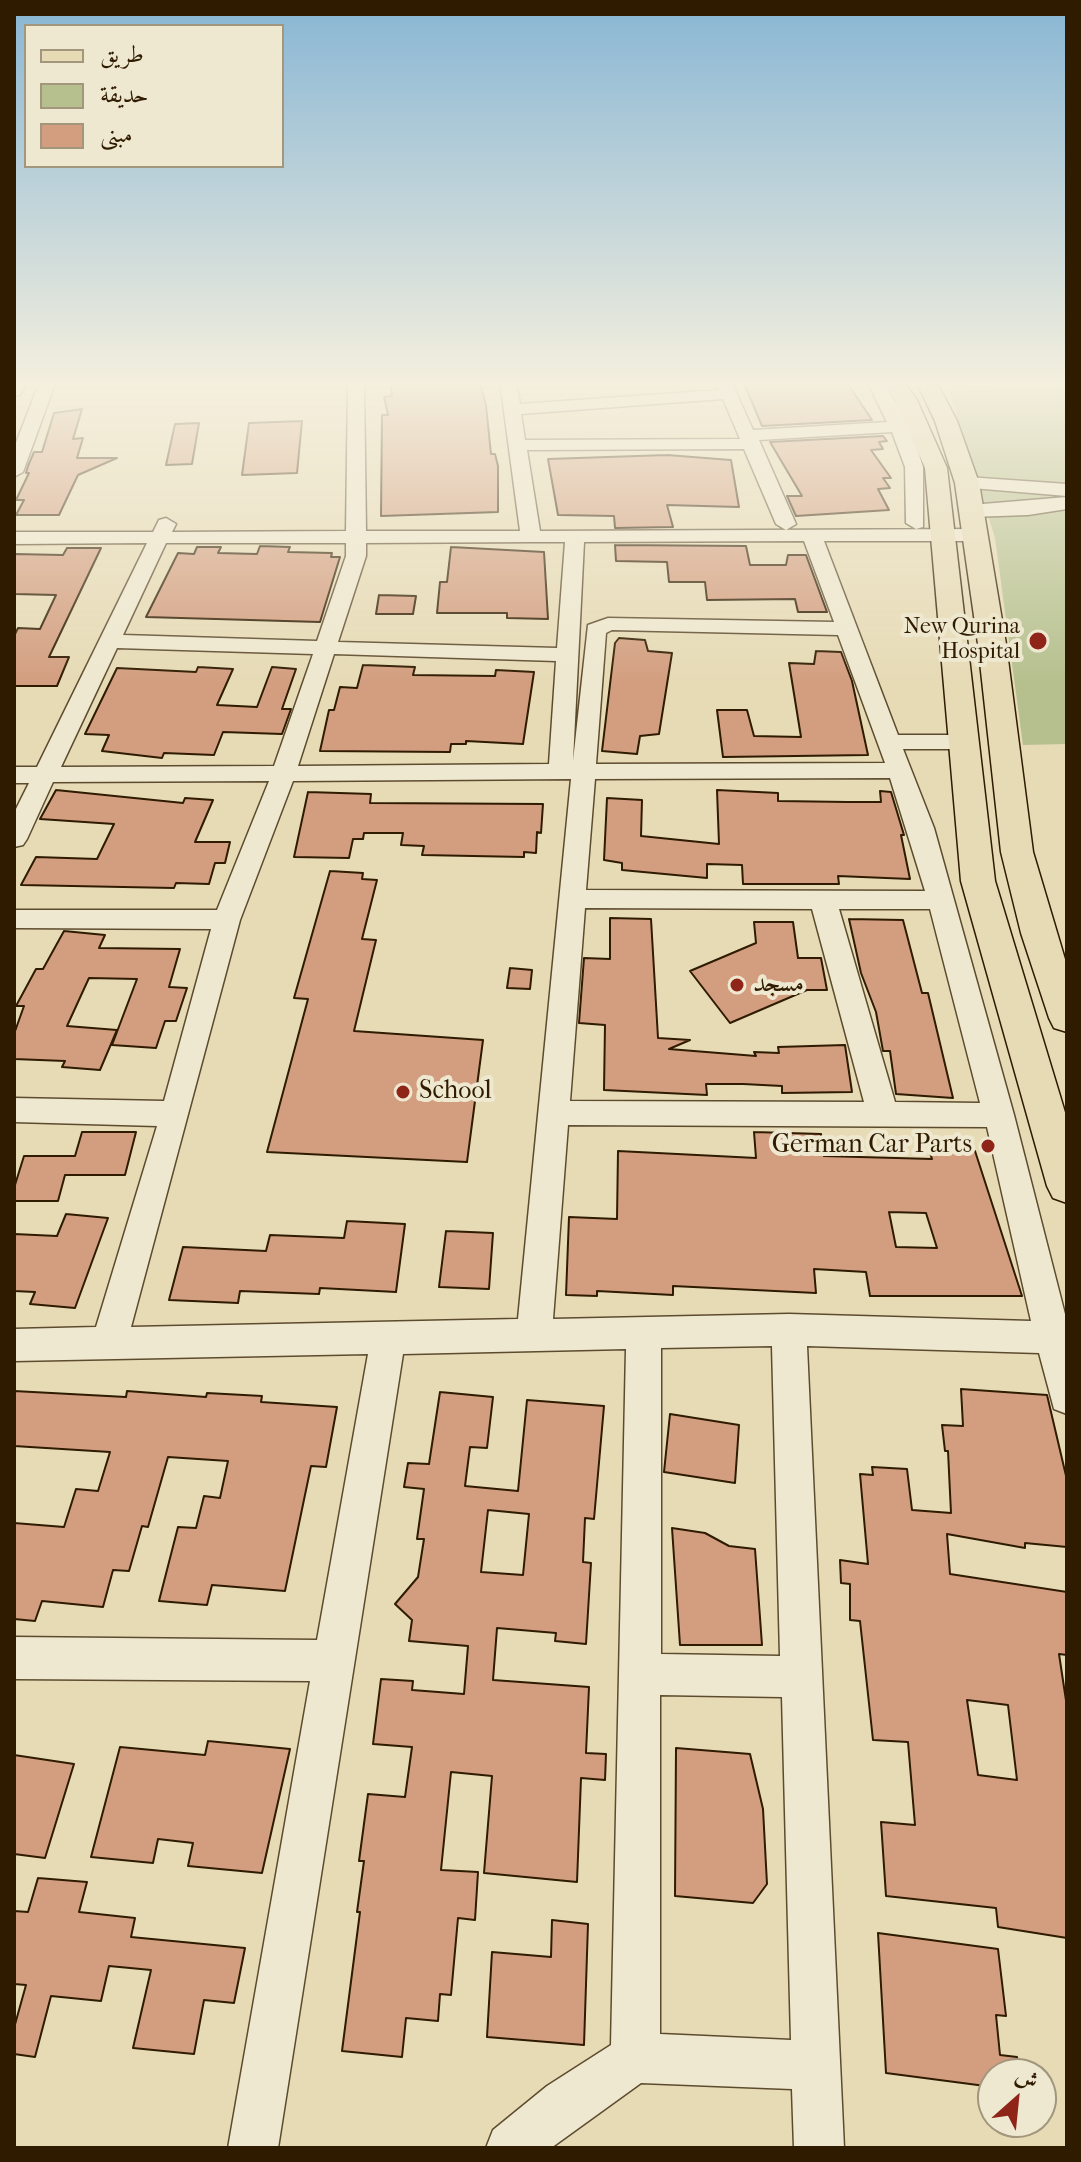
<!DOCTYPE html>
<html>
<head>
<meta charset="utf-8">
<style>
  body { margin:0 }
  #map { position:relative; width:1081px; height:2162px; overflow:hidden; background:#e7dbb6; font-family:"IM FELL French Canon",Amiri,serif }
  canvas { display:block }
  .frame { position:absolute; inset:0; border:16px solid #2f1b00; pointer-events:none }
  .legend { position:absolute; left:24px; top:24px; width:260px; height:144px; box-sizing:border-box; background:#efe8d0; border:2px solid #a2967d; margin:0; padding:10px 14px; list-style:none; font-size:24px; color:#2f1b00 }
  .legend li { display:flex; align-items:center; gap:16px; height:40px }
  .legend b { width:40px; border:2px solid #a2967d }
  .north { position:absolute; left:977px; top:2058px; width:80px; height:80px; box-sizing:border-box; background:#efe8d0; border:2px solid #a2967d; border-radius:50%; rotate:27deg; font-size:22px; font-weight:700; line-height:32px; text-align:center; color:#2f1b00 }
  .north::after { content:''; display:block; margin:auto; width:28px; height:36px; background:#8f2418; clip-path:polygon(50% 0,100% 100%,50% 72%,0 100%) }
</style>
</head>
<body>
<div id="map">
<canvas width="1081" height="2162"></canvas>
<div class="frame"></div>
<ul class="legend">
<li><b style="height:10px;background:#e7dbb6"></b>طريق</li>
<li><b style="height:22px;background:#b5c08e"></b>حديقة</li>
<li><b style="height:22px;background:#d39e80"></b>مبنى</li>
</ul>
<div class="north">ش</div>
</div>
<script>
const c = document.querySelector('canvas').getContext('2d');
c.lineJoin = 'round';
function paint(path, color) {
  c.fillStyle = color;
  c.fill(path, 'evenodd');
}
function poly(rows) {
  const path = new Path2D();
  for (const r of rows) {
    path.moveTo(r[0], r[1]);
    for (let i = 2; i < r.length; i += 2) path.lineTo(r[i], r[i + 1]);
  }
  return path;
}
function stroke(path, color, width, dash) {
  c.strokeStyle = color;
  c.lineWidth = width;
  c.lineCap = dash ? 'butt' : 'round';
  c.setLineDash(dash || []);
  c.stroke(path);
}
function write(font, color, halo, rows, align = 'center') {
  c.font = font + ' "IM FELL French Canon",Amiri,serif';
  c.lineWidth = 8;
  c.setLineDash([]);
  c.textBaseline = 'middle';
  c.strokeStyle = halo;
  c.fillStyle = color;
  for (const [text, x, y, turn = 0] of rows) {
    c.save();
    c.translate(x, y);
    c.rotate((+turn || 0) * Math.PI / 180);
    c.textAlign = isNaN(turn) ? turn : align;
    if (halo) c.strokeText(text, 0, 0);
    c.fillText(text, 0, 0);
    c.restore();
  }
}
const green = poly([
  [1067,386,1067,744,1023,745,995,538,949,391]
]);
const building = poly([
  [390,381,479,381,486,405,491,454,495,454,498,466,498,512,381,516,382,415,388,415,384,397,392,396,390,381],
  [743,381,846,381,872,420,762,426,743,381],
  [82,409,73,439,83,438,77,458,117,458,78,475,59,515,16,515,24,500,16,500,29,473,26,473,28,466,34,452,42,452,54,413,82,409],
  [302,421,297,473,242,475,249,423,302,421],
  [199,423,192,464,166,465,175,424,199,423],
  [883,436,887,441,879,442,883,449,871,450,891,478,883,478,890,488,878,489,889,510,796,516,787,496,802,496,770,442,883,436],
  [667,455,731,460,739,507,667,505,673,527,615,528,614,516,558,515,548,459,667,455],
  [615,545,746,546,750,565,786,565,788,555,806,555,827,612,798,612,795,599,707,600,705,582,669,582,667,562,616,561,615,545],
  [260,546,290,547,288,552,332,553,331,557,340,557,320,622,146,617,178,553,194,554,197,547,221,547,218,553,257,554,260,546],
  [451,547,544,552,548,619,507,618,507,613,437,613,440,582,447,582,451,547],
  [67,548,101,548,49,657,69,657,57,686,14,686,14,636,18,628,40,629,56,595,14,594,14,554,63,555,67,548],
  [379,595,416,596,413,614,376,614,379,595],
  [619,638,645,640,648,651,672,653,659,734,640,736,637,754,602,751,615,643,619,638],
  [816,651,841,652,852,681,868,755,723,757,717,710,747,710,754,736,801,737,789,663,814,664,816,651],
  [363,665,415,667,413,675,495,676,496,670,534,672,523,744,466,741,466,744,451,744,450,752,320,751,329,710,334,710,340,687,357,688,363,665],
  [198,667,233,669,217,705,257,707,272,667,296,669,282,709,291,709,282,734,223,732,214,755,164,753,162,758,102,751,109,735,85,734,117,668,196,672,198,667],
  [56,790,183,803,185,798,213,800,195,842,230,842,225,863,215,863,209,884,176,883,174,888,21,885,36,857,97,859,114,824,40,819,56,790],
  [717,790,778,793,778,801,848,802,881,802,880,791,891,792,904,835,901,835,910,879,838,876,839,884,743,884,742,865,707,864,707,878,622,870,622,863,604,860,607,798,642,800,641,836,719,844,717,790],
  [308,792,371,794,370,803,543,804,541,833,537,832,536,853,524,852,524,857,422,855,424,846,401,845,403,833,364,833,363,839,353,839,349,858,294,857,308,792],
  [330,871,363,873,362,879,377,880,362,939,376,940,354,1031,483,1040,467,1162,267,1152,308,999,294,998,330,871],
  [610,918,651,919,658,1038,690,1040,669,1049,756,1056,754,1052,779,1053,778,1047,845,1045,852,1092,782,1093,782,1086,743,1084,706,1084,707,1095,604,1090,605,1025,579,1023,584,958,610,959,610,918],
  [849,919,903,920,922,993,928,993,953,1098,896,1094,890,1051,883,1051,876,1012,861,973,849,919],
  [754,922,793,922,798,958,821,958,827,990,807,990,730,1023,690,971,756,943,754,922],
  [64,931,105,935,99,948,180,949,169,987,187,988,176,1021,165,1021,156,1048,112,1045,137,979,89,978,67,1026,117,1030,100,1070,62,1067,65,1061,14,1059,14,1034,24,1006,16,1006,36,969,43,969,64,931],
  [510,968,532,970,530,989,507,988,510,968],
  [82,1132,136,1132,125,1175,65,1175,58,1201,14,1201,14,1188,24,1156,75,1156,82,1132],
  [754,1132,821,1134,824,1156,932,1159,930,1153,936,1153,934,1142,963,1144,975,1151,1022,1296,870,1296,866,1272,814,1269,816,1293,673,1286,673,1295,597,1291,597,1296,566,1295,569,1217,617,1219,618,1151,756,1158,754,1132],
  [889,1212,926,1213,937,1248,896,1247,889,1212],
  [66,1214,108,1218,75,1308,30,1304,35,1292,14,1291,14,1234,57,1236,66,1214],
  [347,1221,405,1224,396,1292,320,1288,319,1294,240,1291,238,1303,169,1300,183,1247,266,1251,270,1235,344,1238,347,1221],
  [446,1231,493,1233,489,1289,439,1287,446,1231],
  [961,1389,1047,1395,1067,1480,1067,1547,1025,1543,1025,1548,947,1534,950,1574,1067,1592,1067,1655,1059,1654,1067,1707,1067,1938,998,1927,996,1908,886,1896,881,1822,915,1825,908,1742,873,1740,860,1621,850,1620,850,1584,841,1583,840,1560,868,1564,860,1474,873,1475,872,1467,907,1469,912,1510,951,1513,948,1451,945,1451,942,1425,963,1426,961,1389],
  [967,1700,1008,1705,1017,1780,978,1775,967,1700],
  [14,1391,126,1397,127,1391,206,1397,207,1393,262,1396,261,1402,337,1407,326,1467,311,1466,285,1591,212,1585,207,1605,159,1601,178,1527,196,1528,204,1496,220,1498,228,1461,168,1457,148,1527,142,1526,129,1571,113,1570,103,1607,42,1601,35,1621,14,1619,14,1523,64,1527,76,1489,98,1491,110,1452,14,1446,14,1391],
  [440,1392,493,1397,487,1448,470,1447,465,1486,518,1491,527,1400,604,1406,594,1519,585,1518,583,1562,591,1563,586,1644,555,1641,556,1633,497,1628,493,1680,589,1687,586,1753,606,1754,605,1780,581,1778,577,1882,484,1873,492,1776,451,1772,441,1870,478,1872,475,1920,458,1918,451,1995,440,1994,438,2021,406,2018,402,2057,342,2051,360,1912,357,1912,364,1861,359,1861,368,1794,405,1797,412,1747,373,1744,381,1679,413,1681,412,1690,464,1694,468,1646,409,1641,412,1620,395,1604,418,1577,424,1539,417,1539,424,1489,404,1487,408,1463,429,1464,440,1392],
  [488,1510,529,1514,523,1575,481,1572,488,1510],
  [670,1414,739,1425,735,1483,664,1472,670,1414],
  [672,1528,705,1533,729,1546,755,1549,762,1645,680,1645,672,1528],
  [208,1741,290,1749,262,1873,188,1866,193,1843,158,1839,153,1863,91,1857,120,1747,205,1755,208,1741],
  [676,1748,750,1754,763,1809,767,1884,753,1903,675,1896,676,1748],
  [14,1755,74,1764,45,1858,14,1854,14,1755],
  [38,1878,87,1882,79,1912,135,1918,131,1937,245,1948,234,2003,204,2000,194,2054,133,2048,151,1970,109,1966,101,2001,51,1996,35,2057,14,2054,14,2028,26,1985,14,1984,14,1911,28,1912,38,1878],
  [552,1920,588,1924,584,2045,487,2037,492,1952,551,1957,552,1920],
  [878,1933,998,1949,1006,2016,996,2015,1000,2055,1017,2057,1019,2074,993,2074,993,2087,886,2073,878,1933]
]);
const minor = poly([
  [14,381,27,381,20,395,14,396,14,381],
  [40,381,56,381,23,472,14,477,14,448,40,381],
  [348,381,364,381,366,531,520,531,500,381,516,381,520,404,719,390,715,381,731,381,753,430,887,422,867,381,883,381,910,426,923,467,923,527,916,529,906,523,905,467,892,432,759,440,796,524,786,530,776,524,744,449,527,450,540,531,976,529,986,535,976,541,824,541,898,735,963,735,975,742,963,749,903,749,934,828,1014,1115,1067,1322,1067,1414,1054,1409,1039,1353,807,1346,844,2148,794,2148,792,2089,641,2083,551,2148,486,2148,493,2130,547,2086,611,2045,626,1349,403,1354,278,2148,228,2148,310,1681,14,1679,14,1637,317,1640,368,1354,14,1361,14,1329,96,1327,157,1126,14,1122,14,1098,164,1101,211,929,14,928,14,910,217,910,269,781,53,782,27,839,23,845,14,847,14,813,29,783,14,783,14,767,37,767,147,543,14,544,14,532,153,532,159,520,166,518,176,524,172,532,346,531,348,381],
  [723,399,740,439,525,440,521,414,723,399],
  [804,541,834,622,608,618,588,625,573,761,584,542,804,541],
  [534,542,565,542,557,648,338,642,366,556,366,543,534,542],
  [166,543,346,543,346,556,317,641,123,635,166,543],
  [612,630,838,635,885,763,596,764,606,633,612,630],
  [117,648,313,654,274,766,61,767,117,648],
  [334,654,556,661,549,764,298,766,334,654],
  [890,778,925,891,586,890,595,779,890,778],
  [571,779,518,1319,131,1327,240,920,293,781,571,779],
  [585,908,812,909,864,1102,570,1101,585,908],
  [839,909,930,909,980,1103,895,1102,839,909],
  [568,1125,987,1127,1031,1321,789,1314,553,1319,568,1125],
  [772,1346,780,1656,661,1654,661,1348,772,1346],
  [660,1695,782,1697,791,2040,660,2034,660,1695],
  [967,477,1067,484,1067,496,960,487,958,483,967,477],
  [1067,497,1067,509,1028,515,971,517,962,511,971,505,1067,497]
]);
const major = poly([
  [883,381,903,381,917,400,947,468,995,881,1067,1119,1067,1203,1053,1198,1047,1186,961,881,925,468,895,400,883,381],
  [916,381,936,381,957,421,979,483,1006,644,1033,852,1067,966,1067,1032,1054,1028,1049,1018,1021,933,1001,852,978,644,955,483,935,421,916,381]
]);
const markers = [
  [1038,641,10,"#8f2418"],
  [737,985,8,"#8f2418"],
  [403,1092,8,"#8f2418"],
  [988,1146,8,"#8f2418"]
];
const farPoinames = [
  ["New Qurina",1020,628],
  ["Hospital",1020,653]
];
const poiNames = [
  ["مسجد",753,985],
  ["School",419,1092],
  ["German Car Parts",972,1146,"right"]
];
paint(green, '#b5c08e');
paint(building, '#d39e80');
stroke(building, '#2f1b00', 2);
stroke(minor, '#5d4b2e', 3);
stroke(major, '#2f1b00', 3);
paint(minor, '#efe8d0');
paint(major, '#e7dbb6');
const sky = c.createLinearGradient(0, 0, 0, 683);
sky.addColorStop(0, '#88b6d4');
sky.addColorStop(0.56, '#f4efde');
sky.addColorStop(1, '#f4efde00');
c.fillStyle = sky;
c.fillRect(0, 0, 1081, 683);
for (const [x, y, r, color] of markers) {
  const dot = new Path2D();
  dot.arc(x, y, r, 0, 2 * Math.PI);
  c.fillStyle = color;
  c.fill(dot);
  stroke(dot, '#efe8d0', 3);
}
write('22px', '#2f1b00', '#efe8d0', farPoinames, 'right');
write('26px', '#2f1b00', '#efe8d0', poiNames, 'left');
</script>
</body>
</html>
